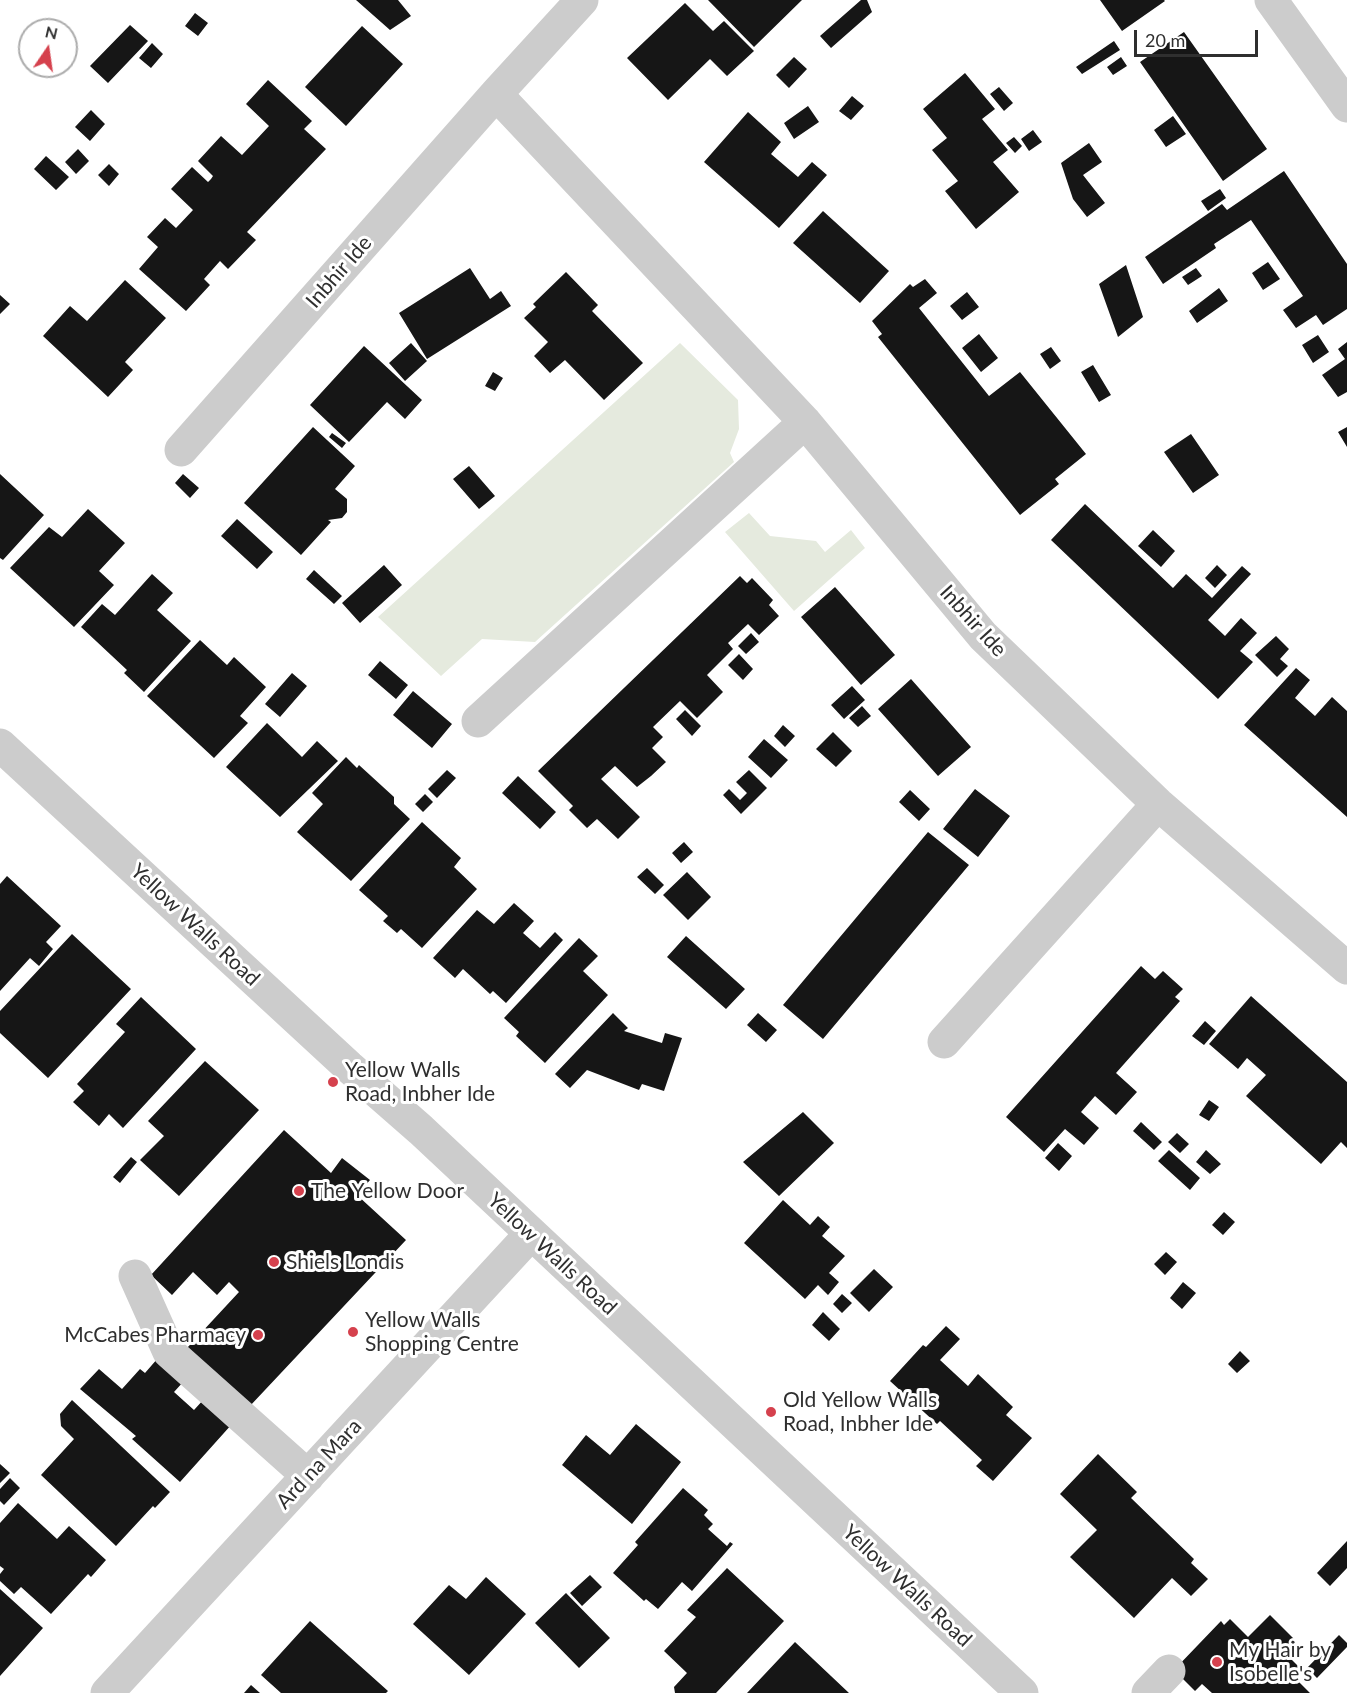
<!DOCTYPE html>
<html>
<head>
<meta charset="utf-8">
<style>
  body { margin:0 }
  #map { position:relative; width:1347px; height:1693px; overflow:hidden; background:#fff; font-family:Lato,sans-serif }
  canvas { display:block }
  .north { position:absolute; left:18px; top:18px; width:60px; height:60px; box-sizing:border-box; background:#fff; border:2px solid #acacac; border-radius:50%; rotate:13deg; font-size:16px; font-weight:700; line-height:24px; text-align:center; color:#2f2f2f }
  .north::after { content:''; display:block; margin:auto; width:21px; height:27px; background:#d5414d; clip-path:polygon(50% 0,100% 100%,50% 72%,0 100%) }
  .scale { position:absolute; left:1134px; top:30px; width:124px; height:27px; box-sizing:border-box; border:3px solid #2f2f2f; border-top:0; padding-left:8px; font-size:18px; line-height:21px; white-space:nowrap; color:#2f2f2f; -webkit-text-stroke:4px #fff; paint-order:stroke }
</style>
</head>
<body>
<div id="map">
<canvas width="1347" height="1693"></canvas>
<div class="north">N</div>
<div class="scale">20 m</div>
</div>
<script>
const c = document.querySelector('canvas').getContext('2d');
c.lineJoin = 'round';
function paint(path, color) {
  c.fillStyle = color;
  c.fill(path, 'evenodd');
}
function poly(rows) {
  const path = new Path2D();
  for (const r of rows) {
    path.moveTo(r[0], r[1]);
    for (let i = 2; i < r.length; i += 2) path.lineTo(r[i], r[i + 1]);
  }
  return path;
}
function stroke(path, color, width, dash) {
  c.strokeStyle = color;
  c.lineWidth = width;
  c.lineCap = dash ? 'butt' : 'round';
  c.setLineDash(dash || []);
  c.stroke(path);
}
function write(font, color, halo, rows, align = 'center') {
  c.font = font + ' Lato,sans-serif';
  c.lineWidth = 6;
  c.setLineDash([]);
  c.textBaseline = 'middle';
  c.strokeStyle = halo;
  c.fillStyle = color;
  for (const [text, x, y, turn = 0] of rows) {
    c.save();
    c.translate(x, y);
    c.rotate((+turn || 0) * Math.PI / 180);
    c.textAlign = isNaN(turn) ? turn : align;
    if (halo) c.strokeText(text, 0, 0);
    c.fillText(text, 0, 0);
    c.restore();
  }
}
const green = poly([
  [680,343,738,400,739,429,730,453,734,462,535,642,482,639,441,676,378,617],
  [749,513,770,536,816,541,825,552,851,530,865,548,794,611,725,532]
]);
const building = poly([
  [356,0,398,0,411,16,390,30],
  [708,0,802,0,754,47],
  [861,0,867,0,872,12,831,48,820,36],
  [1100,0,1164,0,1165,1,1122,31],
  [685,3,713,31,724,21,754,51,727,76,710,59,668,100,627,58],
  [195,13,208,23,198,36,185,26],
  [130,25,148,41,108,83,90,66],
  [362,26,403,64,346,126,305,87],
  [1184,32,1267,149,1223,181,1140,62],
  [1114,41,1120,50,1082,74,1076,67],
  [152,43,163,54,151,68,139,58],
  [794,57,807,69,789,88,776,75],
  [1121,57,1127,66,1113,75,1107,67],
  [965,73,995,109,982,119,1008,150,993,162,1019,192,976,229,945,191,958,181,932,150,947,138,923,109],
  [268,80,312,121,304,129,326,149,247,232,256,240,228,269,220,261,204,279,210,285,186,311,139,269,158,247,147,237,165,218,176,228,193,210,171,189,192,167,208,182,211,179,213,176,198,161,221,136,242,155,269,126,246,104],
  [999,87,1013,103,1004,111,990,94],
  [852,96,864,106,851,120,839,111],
  [808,106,819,122,794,139,784,123],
  [91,110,105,124,90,141,75,127],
  [748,112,781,142,771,154,798,177,812,162,827,175,779,228,704,162],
  [1173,116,1186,134,1166,147,1154,130],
  [1033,130,1042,142,1029,151,1021,139],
  [1014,137,1022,146,1015,153,1006,143],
  [1089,143,1102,162,1083,175,1105,203,1087,217,1073,199,1061,163],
  [78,149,89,161,76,174,65,162],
  [46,156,69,177,56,190,34,169],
  [109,164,119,174,109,186,98,175],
  [1284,171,1347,264,1347,309,1323,325,1316,315,1296,328,1283,310,1303,296,1251,220,1214,244,1216,248,1163,284,1145,257,1222,204,1227,210],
  [1220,189,1226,198,1208,211,1201,201],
  [823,211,889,271,860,303,793,243],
  [1268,262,1280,279,1263,290,1252,273],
  [1126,265,1143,317,1118,337,1099,284],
  [470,268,490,299,501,291,511,306,427,359,399,313],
  [1196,268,1202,276,1188,285,1182,277],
  [566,272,598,305,592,311,643,363,604,400,565,360,550,373,534,356,548,342,524,318,536,307,533,304],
  [925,279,937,293,919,308,989,396,1020,372,1086,454,1055,479,1059,484,1020,515,878,337,882,334,872,321,910,284,913,287],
  [125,280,166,318,125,362,133,370,108,397,43,336,70,306,87,321],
  [1219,288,1228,301,1197,323,1189,311],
  [967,292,979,307,962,320,950,306],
  [0,295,10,304,0,314],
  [979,334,998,358,981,372,962,348],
  [1318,335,1329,352,1313,363,1302,345],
  [1347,342,1347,392,1338,397,1322,375,1345,359,1338,349],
  [411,343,427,361,405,381,389,363],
  [364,346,422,400,405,419,387,402,349,442,310,405],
  [1051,347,1061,361,1050,369,1040,354],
  [1093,365,1111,395,1099,402,1081,372],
  [493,372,503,378,495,391,485,386],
  [313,427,355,466,335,489,347,499,347,512,342,518,328,520,331,522,301,555,244,503],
  [1347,427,1347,447,1338,432],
  [332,433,346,443,342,448,329,437],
  [1191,434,1219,475,1193,493,1164,452],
  [469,466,495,496,479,509,453,479],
  [0,474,44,515,3,560,0,558],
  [183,474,199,488,190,498,175,483],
  [1085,504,1173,588,1186,574,1212,598,1242,566,1251,574,1208,620,1225,636,1241,618,1257,633,1240,651,1253,662,1218,699,1051,540],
  [88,509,125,543,99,571,114,585,74,627,10,568,49,527,62,537],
  [237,519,273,552,257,569,221,536],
  [1153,530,1175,551,1161,567,1138,546],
  [384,565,402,585,360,623,342,603],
  [1217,565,1227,575,1215,588,1205,578],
  [314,570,342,596,334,604,306,579],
  [152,574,173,593,157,610,191,641,144,692,124,673,127,670,81,627,102,604,115,615],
  [740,576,747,583,752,578,773,600,769,605,779,616,759,635,748,624,728,643,733,649,707,675,723,692,697,718,680,701,653,727,663,737,652,748,666,762,651,776,637,787,615,766,601,779,640,817,618,839,597,819,587,828,569,810,573,806,538,771],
  [835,587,895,655,861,685,801,617],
  [751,633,759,642,746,654,738,646],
  [1276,636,1289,649,1280,659,1288,666,1277,677,1255,655],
  [200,640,227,665,234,657,266,687,240,716,248,723,214,758,147,696],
  [739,654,753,669,743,680,728,665],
  [380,661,408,685,396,699,368,675],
  [1296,668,1310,680,1295,698,1315,716,1332,697,1347,711,1347,817,1244,725],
  [292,673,307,686,280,717,265,704],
  [911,679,971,747,938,776,878,709],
  [852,686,865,700,844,719,831,705],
  [413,691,452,724,432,748,393,715],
  [862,706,871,716,858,727,849,718],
  [685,710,701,726,692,736,676,719],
  [267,723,302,757,317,741,338,761,280,817,226,767],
  [783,725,795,736,785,747,774,736],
  [833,732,852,751,836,767,816,749],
  [764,739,788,760,771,778,748,757],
  [346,757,357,768,359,765,394,797,394,804,410,819,351,881,297,832,323,804,312,793],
  [447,770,456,778,437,798,428,789],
  [749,770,767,788,741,814,723,795,729,789,740,800,747,793,736,782],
  [518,776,556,812,540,829,502,793],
  [975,789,1010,816,978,857,943,829],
  [910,790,930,809,919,821,899,802],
  [425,794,433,802,423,812,415,804],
  [422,822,461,858,454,867,477,889,422,948,401,929,397,933,383,921,388,916,359,890],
  [928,832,969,865,823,1039,783,1005],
  [684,842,693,852,681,863,672,853],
  [647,868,664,885,655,894,637,877],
  [687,872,711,897,688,920,663,895],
  [7,876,61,926,46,942,53,949,39,966,30,958,0,991,0,884],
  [514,903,534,921,523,933,540,948,555,932,563,940,506,1003,493,991,490,994,463,969,455,978,433,958,477,910,494,924],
  [72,934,131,989,48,1078,0,1033,0,1011],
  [686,936,745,989,726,1009,667,957],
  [579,938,598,956,583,971,608,995,545,1063,516,1036,519,1032,504,1018],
  [1141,966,1155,979,1163,971,1183,989,1175,997,1180,1001,1116,1073,1137,1092,1116,1115,1095,1096,1081,1112,1099,1128,1084,1145,1065,1129,1044,1152,1006,1117],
  [1251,996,1347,1082,1347,1148,1341,1142,1321,1164,1246,1096,1266,1075,1247,1058,1238,1069,1209,1044],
  [141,997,196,1049,123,1128,109,1114,99,1126,73,1102,84,1091,77,1084,125,1032,116,1024],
  [613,1013,628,1028,624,1031,662,1043,665,1033,682,1038,664,1091,642,1084,639,1090,587,1070,570,1088,555,1074],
  [758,1013,777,1030,766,1042,747,1025],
  [1205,1021,1216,1031,1204,1045,1192,1036],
  [205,1061,259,1110,179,1196,140,1160,164,1136,148,1121],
  [1209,1100,1219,1107,1209,1121,1199,1115],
  [803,1112,834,1143,779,1196,743,1162],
  [1141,1122,1162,1142,1154,1150,1133,1131],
  [284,1130,331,1173,342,1158,370,1180,357,1195,406,1240,249,1407,187,1348,239,1292,229,1282,217,1295,193,1272,172,1295,151,1275],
  [1177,1133,1189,1144,1180,1153,1168,1142],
  [1058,1143,1072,1156,1059,1171,1045,1158],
  [1169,1150,1200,1178,1190,1190,1158,1161],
  [1206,1150,1221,1164,1210,1174,1196,1162],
  [131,1157,137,1162,120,1183,113,1177],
  [783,1200,810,1225,818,1216,830,1227,822,1236,845,1256,829,1273,839,1282,828,1295,818,1285,805,1299,744,1243],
  [1224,1212,1235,1222,1223,1235,1212,1225],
  [1166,1252,1177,1262,1165,1275,1154,1264],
  [874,1269,893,1287,869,1312,850,1293],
  [1183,1282,1196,1293,1182,1309,1170,1298],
  [842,1294,852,1303,842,1313,833,1304],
  [823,1312,840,1329,829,1341,812,1325],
  [946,1326,960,1339,940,1360,968,1386,978,1374,1013,1407,1006,1415,1032,1438,993,1481,976,1466,982,1460,940,1421,937,1424,890,1381,923,1345,926,1347],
  [1240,1351,1250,1361,1237,1373,1228,1364],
  [158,1358,184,1381,174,1392,194,1410,204,1399,232,1424,180,1482,132,1439,136,1436,80,1389,99,1369,122,1389,140,1369,145,1373],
  [72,1400,170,1492,155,1508,153,1506,116,1546,41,1475,74,1439,61,1426,60,1414],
  [636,1424,681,1462,632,1524,562,1465,586,1435,610,1455],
  [1098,1454,1137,1492,1131,1498,1194,1559,1191,1563,1208,1579,1191,1596,1172,1578,1134,1618,1070,1557,1097,1530,1060,1494],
  [0,1464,10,1473,0,1483],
  [10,1478,20,1488,4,1505,0,1501,0,1489],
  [683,1488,708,1510,704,1515,713,1524,708,1529,727,1546,730,1542,733,1544,692,1591,682,1582,658,1609,646,1599,644,1601,613,1573,638,1545,635,1542],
  [18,1503,57,1539,69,1526,106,1560,91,1577,88,1574,51,1614,21,1587,14,1594,0,1581,0,1574,4,1569,0,1566,0,1523],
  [1347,1541,1347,1568,1330,1586,1317,1573],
  [727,1568,784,1621,716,1693,675,1693,674,1687,687,1673,664,1651,696,1617,687,1610],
  [590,1575,602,1587,582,1606,570,1593],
  [486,1577,526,1614,469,1675,413,1624,449,1585,466,1599],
  [0,1589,43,1628,0,1676],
  [566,1593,610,1638,579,1668,535,1623],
  [1270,1615,1296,1641,1285,1653,1302,1670,1295,1678,1310,1693,1212,1693,1202,1684,1195,1691,1174,1670,1221,1621,1224,1625,1230,1619,1248,1637],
  [310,1621,388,1691,386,1693,281,1693,261,1675],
  [1339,1635,1347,1643,1347,1647,1317,1678,1307,1668],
  [795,1642,849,1693,747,1693],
  [251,1685,260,1693,244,1693]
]);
const minor = poly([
  [582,0,496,94,805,422,983,636,1158,804,1347,968],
  [1271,0,1347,106],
  [181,450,496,94],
  [478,721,805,422],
  [0,745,349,1067,421,1130,1022,1693],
  [944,1042,1158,804],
  [135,1276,169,1352,308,1476],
  [107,1693,530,1235],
  [1148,1693,1169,1671]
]);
const markers = [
  [333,1082,6,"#d5414d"],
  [299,1191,6,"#d5414d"],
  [274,1262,6,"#d5414d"],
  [353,1332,6,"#d5414d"],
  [258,1335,6,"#d5414d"],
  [771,1412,6,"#d5414d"],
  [1217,1662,6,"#d5414d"]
];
const streetNames = [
  ["Inbhir Ide",339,272,-49],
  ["Inbhir Ide",973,621,48],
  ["Yellow Walls Road",195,925,43],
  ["Yellow Walls Road",552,1254,43],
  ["Ard na Mara",319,1464,-47],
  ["Yellow Walls Road",907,1586,43]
];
const poiNames = [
  ["Yellow Walls",345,1070],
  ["Road, Inbher Ide",345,1094],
  ["The Yellow Door",311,1191],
  ["Shiels Londis",286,1262],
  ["Yellow Walls",365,1320],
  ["Shopping Centre",365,1344],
  ["McCabes Pharmacy",246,1335,"right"],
  ["Old Yellow Walls",783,1400],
  ["Road, Inbher Ide",783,1424],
  ["My Hair by",1229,1650],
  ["Isobelle's",1229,1674]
];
paint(green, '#e5eade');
paint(building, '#161616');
stroke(minor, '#ccc', 33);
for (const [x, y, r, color] of markers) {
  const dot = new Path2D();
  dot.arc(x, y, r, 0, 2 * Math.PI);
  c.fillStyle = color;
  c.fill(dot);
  stroke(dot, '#fff', 2);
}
write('21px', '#2f2f2f', '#fff', streetNames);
write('21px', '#2f2f2f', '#fff', poiNames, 'left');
</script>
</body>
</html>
